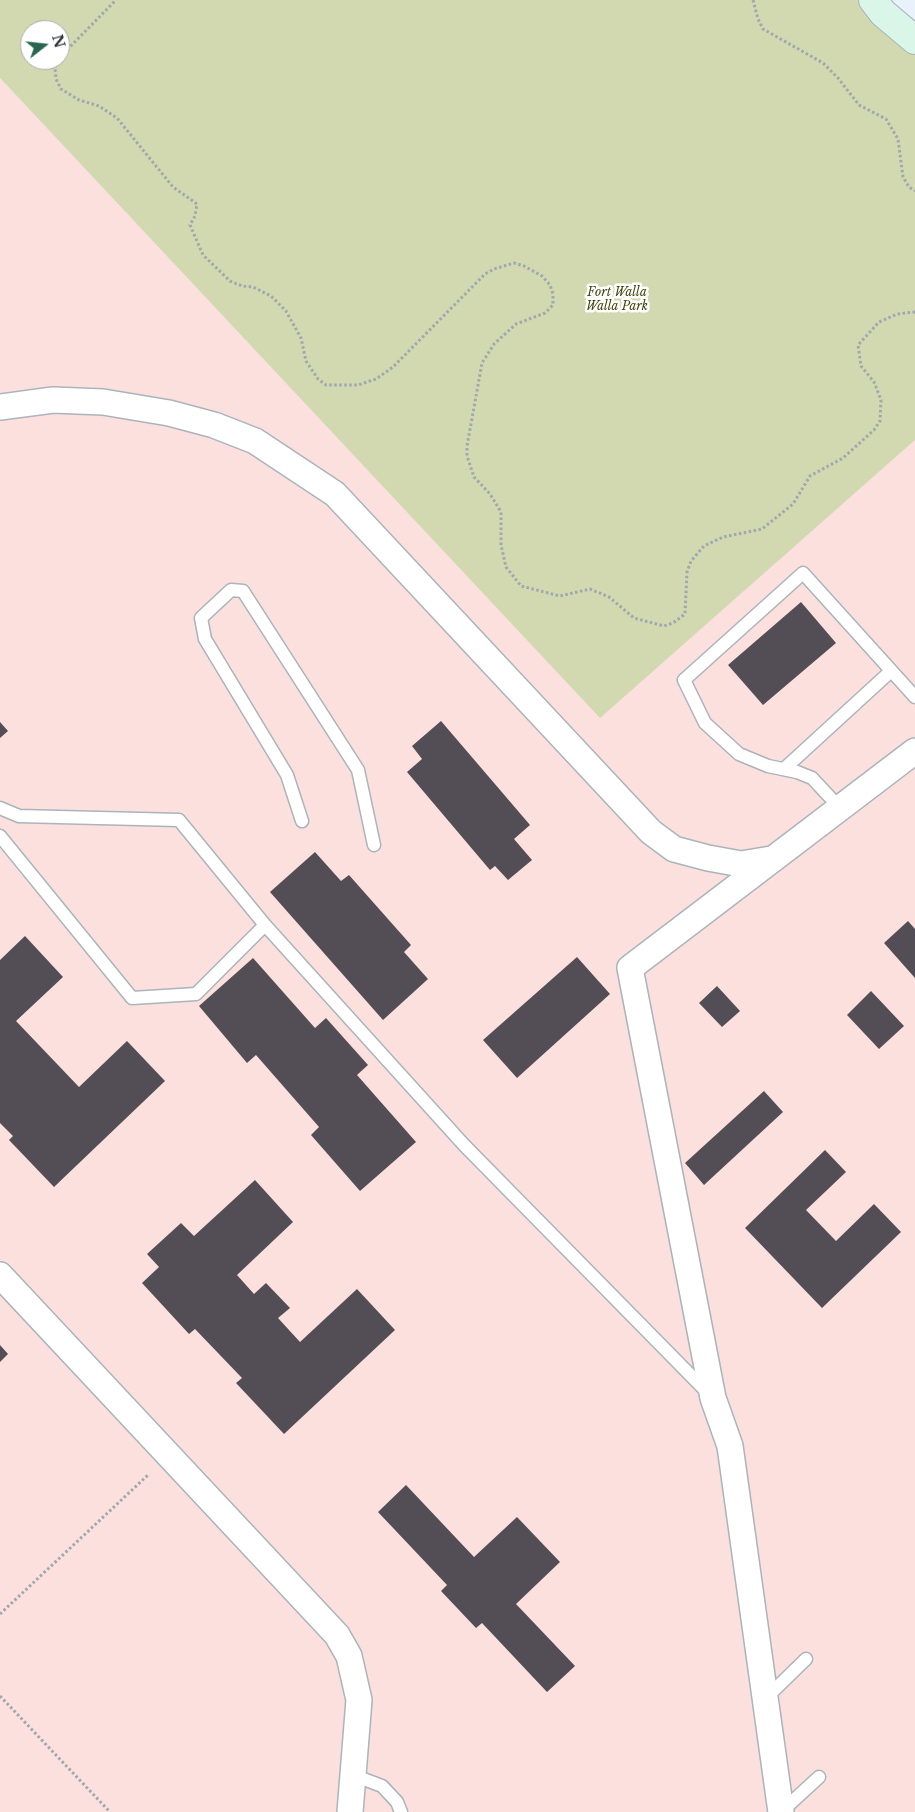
<!DOCTYPE html>
<html>
<head>
<meta charset="utf-8">
<style>
  body { margin:0 }
  #map { position:relative; width:915px; height:1812px; overflow:hidden; background:#e9f2fa; font-family:"Libre Baskerville",serif }
  canvas { display:block }
  .north { position:absolute; left:20px; top:20px; width:50px; height:50px; box-sizing:border-box; background:#fff; border:1px solid #abacad; border-radius:50%; rotate:74deg; font-size:14px; font-weight:700; line-height:20px; text-align:center; color:#2c3033 }
  .north::after { content:''; display:block; margin:auto; width:18px; height:22px; background:#296651; clip-path:polygon(50% 0,100% 100%,50% 72%,0 100%) }
</style>
</head>
<body>
<div id="map">
<canvas width="915" height="1812"></canvas>
<div class="north">N</div>
</div>
<script>
const c = document.querySelector('canvas').getContext('2d');
c.lineJoin = 'round';
function paint(path, color) {
  c.fillStyle = color;
  c.fill(path, 'evenodd');
}
function poly(rows) {
  const path = new Path2D();
  for (const r of rows) {
    path.moveTo(r[0], r[1]);
    for (let i = 2; i < r.length; i += 2) path.lineTo(r[i], r[i + 1]);
  }
  return path;
}
function stroke(path, color, width, dash) {
  c.strokeStyle = color;
  c.lineWidth = width;
  c.lineCap = dash ? 'butt' : 'round';
  c.setLineDash(dash || []);
  c.stroke(path);
}
function write(font, color, halo, rows, align = 'center') {
  c.font = font + ' "Libre Baskerville",serif';
  c.lineWidth = 5;
  c.setLineDash([]);
  c.textBaseline = 'middle';
  c.strokeStyle = halo;
  c.fillStyle = color;
  for (const [text, x, y, turn = 0] of rows) {
    c.save();
    c.translate(x, y);
    c.rotate((+turn || 0) * Math.PI / 180);
    c.textAlign = isNaN(turn) ? turn : align;
    if (halo) c.strokeText(text, 0, 0);
    c.fillText(text, 0, 0);
    c.restore();
  }
}
const medical = poly([
  [0,78,600,717,915,440,915,1812,0,1812]
]);
const green = poly([
  [0,0,873,0,915,40,915,440,600,718,0,78],
  [30,30,60,30,60,60,30,60]
]);
const building = poly([
  [801,602,836,643,763,705,728,665],
  [441,721,530,825,514,839,532,860,508,880,495,866,490,870,407,772,422,759,412,746],
  [0,722,8,731,0,738],
  [315,852,341,881,349,875,411,945,404,952,428,979,383,1020,270,892],
  [908,921,915,929,915,978,884,943],
  [25,936,63,977,16,1021,79,1087,127,1041,165,1081,54,1187,9,1140,13,1136,0,1123,0,960],
  [577,957,610,994,517,1078,483,1040],
  [253,958,315,1028,326,1018,368,1065,357,1075,416,1142,360,1191,311,1135,319,1127,256,1055,247,1063,199,1006],
  [717,986,740,1011,722,1027,699,1003],
  [871,991,904,1026,879,1049,847,1015],
  [764,1091,783,1112,704,1185,685,1163],
  [825,1150,846,1172,806,1210,836,1241,874,1204,901,1232,822,1308,745,1228],
  [255,1180,293,1222,237,1275,254,1294,266,1283,290,1308,278,1318,300,1342,357,1289,395,1330,284,1434,236,1383,242,1378,195,1329,189,1334,142,1283,159,1267,147,1254,181,1223,194,1236],
  [0,1345,8,1354,0,1362],
  [406,1485,474,1557,517,1517,560,1562,516,1604,575,1666,547,1692,482,1623,476,1628,441,1591,447,1585,378,1512]
]);
const path = poly([
  [753,0,758,19,763,29,823,63,838,78,859,105,886,119,898,139,903,177,909,187,915,191],
  [60,57,116,0],
  [58,60,55,68,56,79,61,89,79,100,99,106,117,118,173,187,197,204,195,216,190,225,203,255,230,281,242,286,253,287,271,296,286,311,301,338,306,361,318,379,326,385,358,385,376,379,393,367,485,274,494,269,514,263,524,266,542,276,550,285,553,294,553,305,545,313,516,324,494,344,482,363,467,446,467,456,474,477,490,494,501,512,501,545,506,567,521,586,560,596,590,589,609,597,634,618,664,626,673,623,685,614,687,572,691,561,704,546,723,537,762,529,793,504,810,476,843,458,874,430,880,421,881,400,874,382,861,366,858,345,879,322,897,314,915,312],
  [0,1614,149,1474],
  [0,1696,110,1812]
]);
const service = poly([
  [784,769,891,671],
  [0,808,19,816,179,820,265,925,464,1145,709,1394],
  [840,808,812,778,797,772,768,766,739,754,705,723,684,680,803,573,915,697],
  [302,821,287,775,205,639,201,618,231,590,243,591,358,770,374,845],
  [0,836,132,998,196,994,265,925],
  [765,1699,806,1659],
  [353,1775,382,1786,397,1802,401,1812],
  [781,1812,819,1777]
]);
const minor = poly([
  [0,407,53,400,103,402,169,413,214,425,255,441,335,494,651,832,674,849,708,858,741,864,771,859],
  [0,1275,337,1635,349,1656,359,1700,350,1812],
  [781,1812,730,1446,713,1398,630,968,915,751]
]);
const secondary = poly([
  [873,0,883,13,915,40]
]);
const parkNames = [
  ["Fort Walla",617,293],
  ["Walla Park",617,307]
];
paint(medical, '#fbe0de');
paint(green, '#d2d9b0');
paint(building, '#534e56');
stroke(service, '#abb4bb', 15);
stroke(minor, '#abb4bb', 28);
stroke(secondary, '#abb4bb', 30);
stroke(path, '#a0a7ad', 3, [2.5, 2.5]);
stroke(service, '#fff', 12);
stroke(minor, '#fff', 25);
stroke(secondary, '#daf6e8', 28);
write('italic 12px', '#3f4509', '#fff', parkNames);
</script>
</body>
</html>
